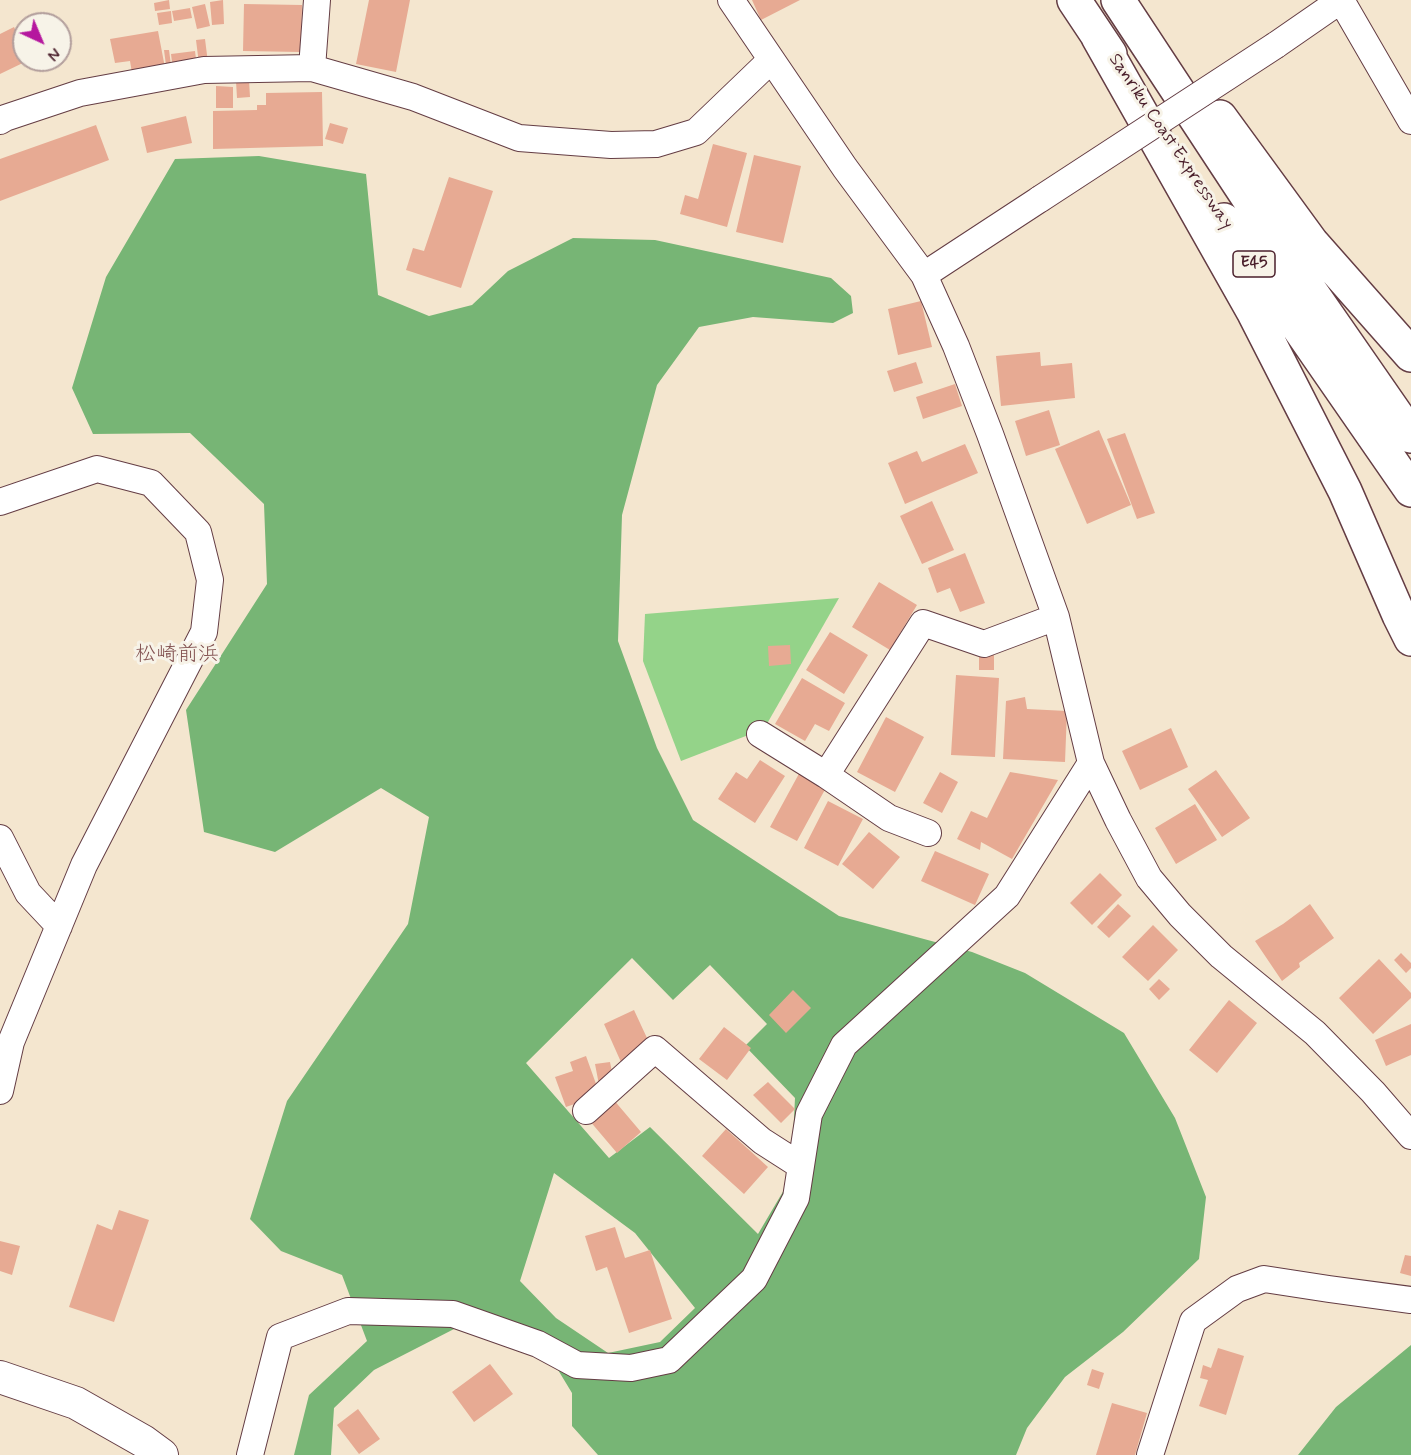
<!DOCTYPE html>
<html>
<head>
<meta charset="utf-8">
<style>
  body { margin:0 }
  #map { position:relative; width:1411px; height:1455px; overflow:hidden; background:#f4e6cf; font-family:Mynerve,sans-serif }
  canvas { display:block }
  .north { position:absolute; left:12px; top:12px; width:60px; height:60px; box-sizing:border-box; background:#f7f3e8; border:2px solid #b29e9c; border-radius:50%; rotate:136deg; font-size:16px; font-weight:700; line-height:24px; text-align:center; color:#4a1f2b }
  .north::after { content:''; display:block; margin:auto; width:21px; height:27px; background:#b5179e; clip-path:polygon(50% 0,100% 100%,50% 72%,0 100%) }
</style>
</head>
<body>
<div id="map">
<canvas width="1411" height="1455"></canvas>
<div class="north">N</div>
</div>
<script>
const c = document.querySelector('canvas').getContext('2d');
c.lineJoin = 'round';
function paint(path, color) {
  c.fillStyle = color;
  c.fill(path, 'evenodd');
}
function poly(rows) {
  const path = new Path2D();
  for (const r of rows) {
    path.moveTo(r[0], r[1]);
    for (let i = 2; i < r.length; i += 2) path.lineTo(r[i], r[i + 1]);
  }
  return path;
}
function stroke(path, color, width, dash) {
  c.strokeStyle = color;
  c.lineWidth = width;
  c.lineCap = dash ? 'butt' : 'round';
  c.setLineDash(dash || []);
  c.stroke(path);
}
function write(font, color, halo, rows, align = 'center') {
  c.font = font + ' Mynerve,"Klee One",sans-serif';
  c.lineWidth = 6;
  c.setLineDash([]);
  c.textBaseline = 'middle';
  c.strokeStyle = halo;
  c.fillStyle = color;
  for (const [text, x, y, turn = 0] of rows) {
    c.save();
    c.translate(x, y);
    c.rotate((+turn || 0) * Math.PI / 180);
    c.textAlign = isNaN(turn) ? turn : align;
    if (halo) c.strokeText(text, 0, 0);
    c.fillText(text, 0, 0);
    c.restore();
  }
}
const green = poly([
  [839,598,764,729,681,761,643,661,645,614]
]);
const forest = poly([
  [259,156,366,174,378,295,429,316,472,305,508,271,573,238,655,240,831,278,851,296,853,313,833,323,753,317,699,327,657,385,622,515,618,641,657,748,693,820,839,916,972,952,1025,973,1124,1033,1175,1118,1206,1197,1199,1259,1123,1332,1065,1377,1027,1428,1016,1455,598,1455,572,1426,572,1393,552,1360,456,1328,374,1370,334,1408,331,1455,294,1455,309,1395,367,1341,342,1275,281,1251,250,1219,287,1101,408,924,429,817,381,788,275,852,204,832,186,710,267,584,264,504,190,433,93,434,72,388,106,277,175,159],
  [632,958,673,1000,710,965,767,1024,745,1046,795,1098,791,1178,758,1234,650,1127,609,1158,526,1063],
  [554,1173,635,1233,695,1308,660,1342,608,1353,556,1318,520,1281],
  [1411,1345,1411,1455,1298,1455,1336,1407]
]);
const building = poly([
  [169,0,170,9,155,11,154,3],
  [223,0,224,24,212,25,210,2],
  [369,0,410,0,396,72,356,64],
  [752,0,800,0,761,20],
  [205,4,210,26,197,29,192,7],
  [244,4,302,5,301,52,243,51],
  [190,8,192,18,174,21,172,11],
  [171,11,172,23,159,25,157,13],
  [14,27,24,49,24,60,29,60,0,74,0,34],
  [158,31,166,73,133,79,130,61,115,63,110,39],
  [205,39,208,63,199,64,196,40],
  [164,50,169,50,172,73,167,73],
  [195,51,197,67,173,70,171,54],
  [249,80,250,97,237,98,236,81],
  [216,86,233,87,233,108,216,108],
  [322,92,323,146,213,149,213,111,257,110,257,105,266,105,266,93],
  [186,116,192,143,147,153,141,127],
  [330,123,348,128,343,144,325,139],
  [96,125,109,160,0,201,0,159],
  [713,144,747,153,727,227,680,214,685,195,698,199],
  [754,155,801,166,783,243,736,232],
  [449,177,493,191,461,288,406,270,413,248,424,251],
  [921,301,932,347,898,355,888,309],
  [1040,352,1041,366,1072,363,1075,398,1001,406,996,356],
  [916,362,923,383,894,392,887,371],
  [955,384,962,406,923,419,916,397],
  [1049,410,1060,445,1026,456,1015,421],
  [1099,430,1131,505,1087,524,1055,449],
  [1125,433,1155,513,1137,519,1107,439],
  [965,444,978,473,905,504,888,463,917,451,922,462],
  [932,501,954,550,922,564,900,516],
  [965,553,985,603,960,612,950,588,937,593,928,568],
  [879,582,917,605,890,650,852,627],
  [830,632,868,655,844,694,806,670],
  [790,645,791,664,769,666,768,646],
  [979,653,994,653,994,670,979,670],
  [956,675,999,678,995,757,951,755],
  [802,678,845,703,829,731,815,724,805,741,775,724],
  [1025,697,1027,709,1067,711,1065,762,1003,759,1006,701],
  [886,717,924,737,895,792,857,772],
  [1171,728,1188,767,1140,790,1122,751],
  [760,760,785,776,755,823,718,799,736,772,747,779],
  [801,770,828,784,797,841,770,827],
  [1216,770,1250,818,1222,837,1188,789],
  [940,772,958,782,942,813,923,803],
  [1010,772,1058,780,1012,859,981,842,980,850,957,839,971,811,987,818],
  [828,801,863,819,838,866,804,848],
  [1195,804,1217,840,1176,864,1155,828],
  [869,832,900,857,873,889,842,864],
  [935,851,989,874,975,905,921,881],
  [1100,873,1122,895,1092,925,1070,903],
  [1118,904,1131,916,1109,938,1097,927],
  [1310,904,1334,938,1299,963,1300,967,1282,981,1255,941,1283,924],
  [1153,925,1178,950,1148,981,1122,957],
  [1401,953,1411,963,1411,968,1406,973,1394,960],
  [1379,959,1411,993,1411,998,1373,1034,1339,998],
  [1159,979,1170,989,1159,1000,1149,989],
  [793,990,811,1008,786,1033,769,1015],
  [1229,1000,1257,1023,1217,1073,1189,1050],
  [634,1010,660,1066,629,1080,604,1024],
  [1411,1024,1411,1055,1386,1066,1375,1040],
  [724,1027,751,1048,727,1080,699,1059],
  [586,1056,600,1095,566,1107,555,1077,573,1071,570,1062],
  [610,1062,615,1087,600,1090,595,1064],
  [768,1082,795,1109,781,1123,753,1095],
  [613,1099,641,1132,617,1153,589,1120],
  [726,1129,768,1167,744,1194,702,1156],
  [119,1210,149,1220,114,1322,69,1307,97,1224,112,1230],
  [615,1227,625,1258,650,1250,672,1319,629,1333,607,1267,596,1271,585,1236],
  [0,1241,20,1246,12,1275,0,1271],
  [1405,1255,1411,1256,1411,1276,1400,1273],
  [1218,1348,1244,1356,1226,1415,1199,1406,1208,1380,1200,1378,1203,1365,1211,1368],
  [490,1364,513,1394,474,1422,452,1392],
  [1092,1369,1104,1373,1099,1389,1087,1385],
  [1112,1403,1147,1413,1135,1455,1096,1455],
  [358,1409,380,1439,359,1454,337,1425]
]);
const minor = poly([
  [731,0,845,168,924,275,956,346,990,434,1056,617,1091,763,1118,820,1149,878,1180,915,1221,956,1315,1033,1373,1092,1411,1136],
  [1341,0,1411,121],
  [1276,45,1341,0],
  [312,68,317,0],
  [0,121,5,118,80,93,204,70,312,68,413,97,519,138,611,145,656,144,696,132,771,60],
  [924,275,1040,199],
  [0,502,97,469,151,483,198,532,210,580,204,632,84,865,11,1042,0,1091],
  [760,734,826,775,889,818,928,833],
  [826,775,923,623,984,644,1056,617],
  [0,838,28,893,59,926],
  [586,1111,655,1049,762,1141,801,1166],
  [250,1455,280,1337,348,1311,453,1314,538,1344,577,1365,631,1368,669,1360,754,1279,796,1198,809,1114,844,1045,1007,896,1091,763],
  [1150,1455,1193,1321,1237,1289,1264,1279,1329,1289,1411,1300]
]);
const tertiary = poly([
  [0,1377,76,1403,143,1441,162,1455]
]);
const motorway = poly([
  [1074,0,1110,54],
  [1118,0,1291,263,1411,436],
  [1098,37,1254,313,1345,491,1399,615,1411,639],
  [1220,117,1312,243,1411,355],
  [1224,220,1411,490]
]);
const minorBridge = poly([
  [1040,199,1276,45]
]);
const shields = [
  [1254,264,42]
];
const shieldNames = [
  ["E45",1254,264]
];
const streetNames = [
  ["Sanriku Coast Expressway",1170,142,56]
];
const quarterNames = [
  ["松崎前浜",177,656]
];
paint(green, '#94d389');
paint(forest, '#77b575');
paint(building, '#e7aa93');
stroke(minor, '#643d44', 28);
stroke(tertiary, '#643d44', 34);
stroke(motorway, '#643d44', 36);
stroke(minor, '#fff', 26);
stroke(tertiary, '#fff', 32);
stroke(motorway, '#fff', 33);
stroke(minorBridge, '#643d44', 28, []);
stroke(minorBridge, '#fff', 26);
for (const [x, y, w] of shields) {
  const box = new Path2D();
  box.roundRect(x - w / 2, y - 13, w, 26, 4.5);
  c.fillStyle = '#f7f3e8';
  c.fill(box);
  stroke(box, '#4a1f2b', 1.5);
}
write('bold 16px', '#4a1f2b', null, shieldNames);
write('18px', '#4a1f2b', '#f7f3e8', streetNames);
write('21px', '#81504f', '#f7f3e8', quarterNames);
</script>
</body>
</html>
